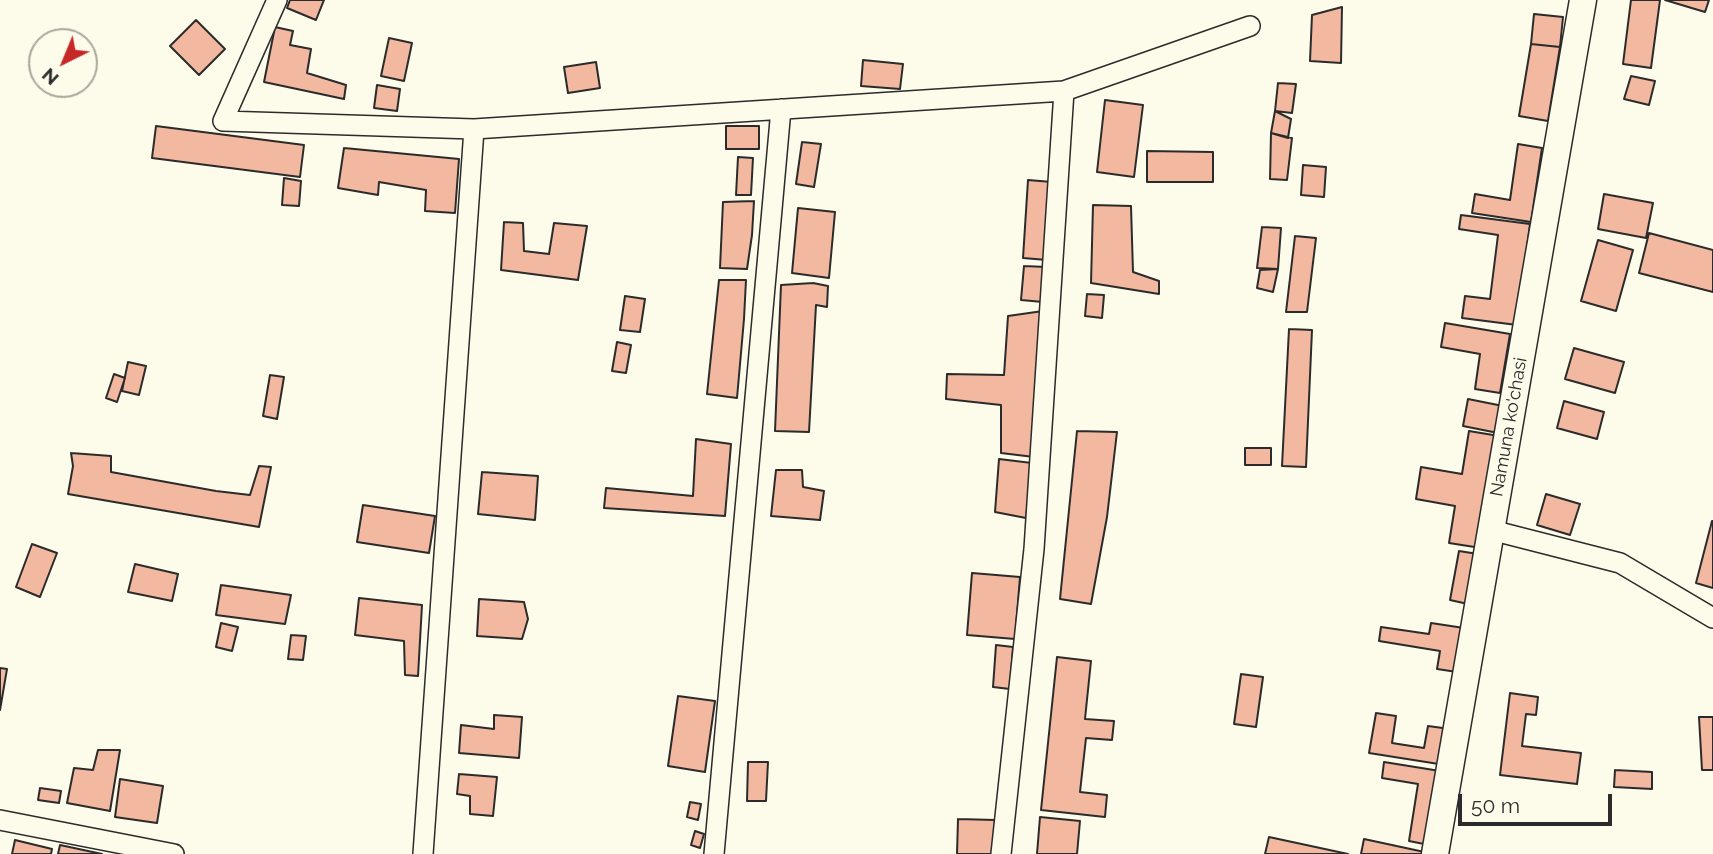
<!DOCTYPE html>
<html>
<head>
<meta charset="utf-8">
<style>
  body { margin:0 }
  #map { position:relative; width:1713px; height:854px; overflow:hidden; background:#fdfbea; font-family:Raleway,sans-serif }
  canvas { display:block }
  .north { position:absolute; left:28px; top:28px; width:70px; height:70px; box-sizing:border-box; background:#fdfbea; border:2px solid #a9a89e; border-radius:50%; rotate:223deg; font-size:19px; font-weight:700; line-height:28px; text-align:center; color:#2b2b2b }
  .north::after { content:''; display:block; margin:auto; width:24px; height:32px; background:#c62828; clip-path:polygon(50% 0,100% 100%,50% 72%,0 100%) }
  .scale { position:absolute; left:1458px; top:794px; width:154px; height:32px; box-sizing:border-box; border:4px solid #2b2b2b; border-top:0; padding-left:9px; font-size:21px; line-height:24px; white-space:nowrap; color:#2b2b2b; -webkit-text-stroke:5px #fdfbea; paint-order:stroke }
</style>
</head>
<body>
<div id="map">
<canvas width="1713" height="854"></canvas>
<div class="north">N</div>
<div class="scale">50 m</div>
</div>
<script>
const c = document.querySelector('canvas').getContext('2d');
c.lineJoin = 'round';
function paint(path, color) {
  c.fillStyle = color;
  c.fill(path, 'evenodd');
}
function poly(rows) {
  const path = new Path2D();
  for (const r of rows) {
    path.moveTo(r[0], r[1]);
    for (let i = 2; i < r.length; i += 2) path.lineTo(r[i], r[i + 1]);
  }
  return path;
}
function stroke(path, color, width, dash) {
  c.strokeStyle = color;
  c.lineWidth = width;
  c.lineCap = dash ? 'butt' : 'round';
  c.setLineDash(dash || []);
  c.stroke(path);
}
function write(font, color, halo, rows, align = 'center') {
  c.font = font + ' Raleway,sans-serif';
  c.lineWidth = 5;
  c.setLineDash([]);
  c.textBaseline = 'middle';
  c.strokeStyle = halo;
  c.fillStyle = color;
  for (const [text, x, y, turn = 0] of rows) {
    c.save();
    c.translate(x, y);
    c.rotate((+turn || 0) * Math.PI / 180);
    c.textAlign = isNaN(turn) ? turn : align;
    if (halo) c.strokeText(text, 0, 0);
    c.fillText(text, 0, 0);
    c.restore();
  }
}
const building = poly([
  [290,0,324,0,316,20,287,8,290,0],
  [1631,0,1660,0,1651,68,1623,64,1631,0],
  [1665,0,1709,0,1705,12,1665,0],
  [1342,7,1341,63,1310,61,1312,15,1342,7],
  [1534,14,1563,17,1560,47,1531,44,1534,14],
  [196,20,225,49,199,75,170,46,196,20],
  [275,27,293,31,290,45,311,49,307,73,346,85,344,99,264,82,275,27],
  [389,38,412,43,404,81,381,76,389,38],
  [1531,44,1560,47,1548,121,1519,116,1531,44],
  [863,60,903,64,900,89,861,86,863,60],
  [596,62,600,88,568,93,564,67,596,62],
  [1631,76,1655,81,1649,105,1624,99,1631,76],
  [1278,83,1296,84,1292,113,1275,111,1278,83],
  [377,85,400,89,397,111,374,108,377,85],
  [1105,100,1143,105,1134,177,1097,172,1105,100],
  [1275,111,1291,119,1288,138,1271,133,1275,111],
  [156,126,304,145,300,177,152,158,156,126],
  [726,126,759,126,759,149,726,149,726,126],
  [1271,133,1292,138,1287,180,1270,179,1271,133],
  [802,142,821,144,814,187,796,184,802,142],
  [1518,144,1542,148,1531,222,1472,213,1475,194,1510,200,1518,144],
  [344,148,459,159,455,213,425,211,426,190,379,182,378,195,338,188,344,148],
  [1147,151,1213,152,1213,182,1147,182,1147,151],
  [738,157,753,158,751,195,736,195,738,157],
  [1303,165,1326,167,1324,197,1301,195,1303,165],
  [284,178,301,181,299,206,282,205,284,178],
  [1028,180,1052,182,1047,260,1023,258,1028,180],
  [1604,194,1653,203,1646,238,1598,229,1604,194],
  [754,201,752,235,747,269,720,268,723,202,754,201],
  [1093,205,1131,206,1133,272,1159,281,1159,294,1091,283,1093,205],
  [798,208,835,212,829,278,792,273,798,208],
  [1461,215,1530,224,1517,325,1462,318,1465,296,1490,299,1498,235,1459,229,1461,215],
  [504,222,523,223,524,251,549,254,554,223,587,226,578,280,501,270,504,222],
  [1262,227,1281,228,1278,269,1257,268,1262,227],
  [1649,233,1713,250,1713,292,1639,273,1649,233],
  [1295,236,1316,238,1307,312,1286,312,1295,236],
  [1598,240,1633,250,1616,311,1581,301,1598,240],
  [1024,266,1046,267,1043,302,1021,300,1024,266],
  [1278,269,1273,292,1257,288,1260,270,1278,269],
  [719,280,746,280,744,319,737,398,707,394,719,280],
  [813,283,828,286,827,307,816,305,809,432,775,431,781,285,813,283],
  [1087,294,1104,295,1102,318,1085,316,1087,294],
  [625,296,645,299,640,332,620,330,625,296],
  [1043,311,1034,457,1001,453,1001,405,946,399,947,374,1004,375,1008,316,1043,311],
  [1445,323,1510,334,1500,393,1475,389,1480,354,1441,347,1445,323],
  [1289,329,1312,330,1306,467,1282,466,1289,329],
  [617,342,631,345,626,373,612,371,617,342],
  [1574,348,1624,362,1615,393,1565,379,1574,348],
  [128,362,146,366,139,395,122,391,128,362],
  [114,374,125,378,117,402,106,398,114,374],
  [270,375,284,377,277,419,263,416,270,375],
  [1468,399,1503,406,1498,433,1463,426,1468,399],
  [1564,401,1604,412,1597,439,1557,428,1564,401],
  [1077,431,1117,432,1107,517,1091,604,1060,599,1077,431],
  [1469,431,1499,436,1481,548,1449,543,1455,506,1416,499,1421,467,1462,474,1469,431],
  [696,439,731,444,725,516,604,508,606,488,693,496,696,439],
  [1245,448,1271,448,1271,465,1245,465,1245,448],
  [71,453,111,456,111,472,216,491,250,495,259,466,271,467,259,527,68,494,73,466,71,453],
  [999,459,1032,463,1026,518,995,512,999,459],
  [776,470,802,470,803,487,824,491,820,520,771,516,776,470],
  [482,472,538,476,535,520,478,514,482,472],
  [1546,494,1580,504,1570,535,1537,525,1546,494],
  [363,505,435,516,429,553,357,542,363,505],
  [1712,521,1713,521,1713,588,1696,583,1712,521],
  [32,544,57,553,40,597,16,587,32,544],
  [1459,551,1478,554,1468,604,1450,600,1459,551],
  [135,564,178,574,172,601,128,592,135,564],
  [972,573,1020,577,1015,639,967,635,972,573],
  [221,585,291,595,285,624,216,615,221,585],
  [359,598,422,605,418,676,405,675,404,641,355,635,359,598],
  [479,599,524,602,528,619,522,639,477,636,479,599],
  [221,623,238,627,232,651,216,647,221,623],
  [1431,623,1464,628,1457,672,1437,669,1440,651,1379,641,1381,627,1429,634,1431,623],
  [291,635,306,636,303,660,288,659,291,635],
  [996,645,1013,647,1010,689,993,687,996,645],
  [1057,657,1091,661,1085,719,1114,721,1112,740,1086,738,1080,792,1107,795,1105,817,1041,810,1057,657],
  [0,668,7,669,0,710,0,668],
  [1241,674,1263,677,1256,727,1234,724,1241,674],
  [1510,693,1538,697,1536,715,1526,714,1522,746,1581,753,1577,784,1500,775,1510,693],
  [678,696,715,701,705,772,668,766,678,696],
  [1376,713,1396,716,1392,743,1424,748,1428,726,1450,729,1445,765,1369,753,1376,713],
  [494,715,522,717,519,758,459,753,461,725,494,729,494,715],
  [1699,717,1713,717,1713,770,1702,770,1699,717],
  [98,750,120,750,110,811,67,803,74,768,93,770,98,750],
  [748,762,768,762,766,801,747,801,748,762],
  [1384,762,1440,771,1429,845,1409,841,1418,784,1382,778,1384,762],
  [1615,770,1652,772,1652,789,1614,787,1615,770],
  [459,774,497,777,493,816,470,814,470,796,457,794,459,774],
  [120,779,163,786,157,823,115,817,120,779],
  [40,788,61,791,59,803,38,800,40,788],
  [690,802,701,804,698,820,687,817,690,802],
  [1040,817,1080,821,1077,854,1037,854,1040,817],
  [958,819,995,820,994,854,957,854,958,819],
  [695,831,704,834,700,848,691,845,695,831],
  [1269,837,1348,854,1265,854,1269,837],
  [1364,839,1429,853,1428,854,1361,854,1364,839],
  [15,840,52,849,51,854,12,854,15,840],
  [60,845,102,854,58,854,60,845]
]);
const minor = poly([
  [277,0,223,121,474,129,1064,91,1250,26],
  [1491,530,1620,563,1713,618],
  [0,820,174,854],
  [423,854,474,129],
  [714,854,781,109],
  [1001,854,1034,549,1064,91]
]);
const secondary = poly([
  [1435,854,1583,0]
]);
const streetNames = [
  ["Namuna ko'chasi",1509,427,-80]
];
paint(building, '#f2b8a0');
stroke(building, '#2b2b2b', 2);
stroke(minor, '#2b2b2b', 22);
stroke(secondary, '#2b2b2b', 29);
stroke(minor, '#fdfbea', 19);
stroke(secondary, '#fdfbea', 26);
write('18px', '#2b2b2b', '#fdfbea', streetNames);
</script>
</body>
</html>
